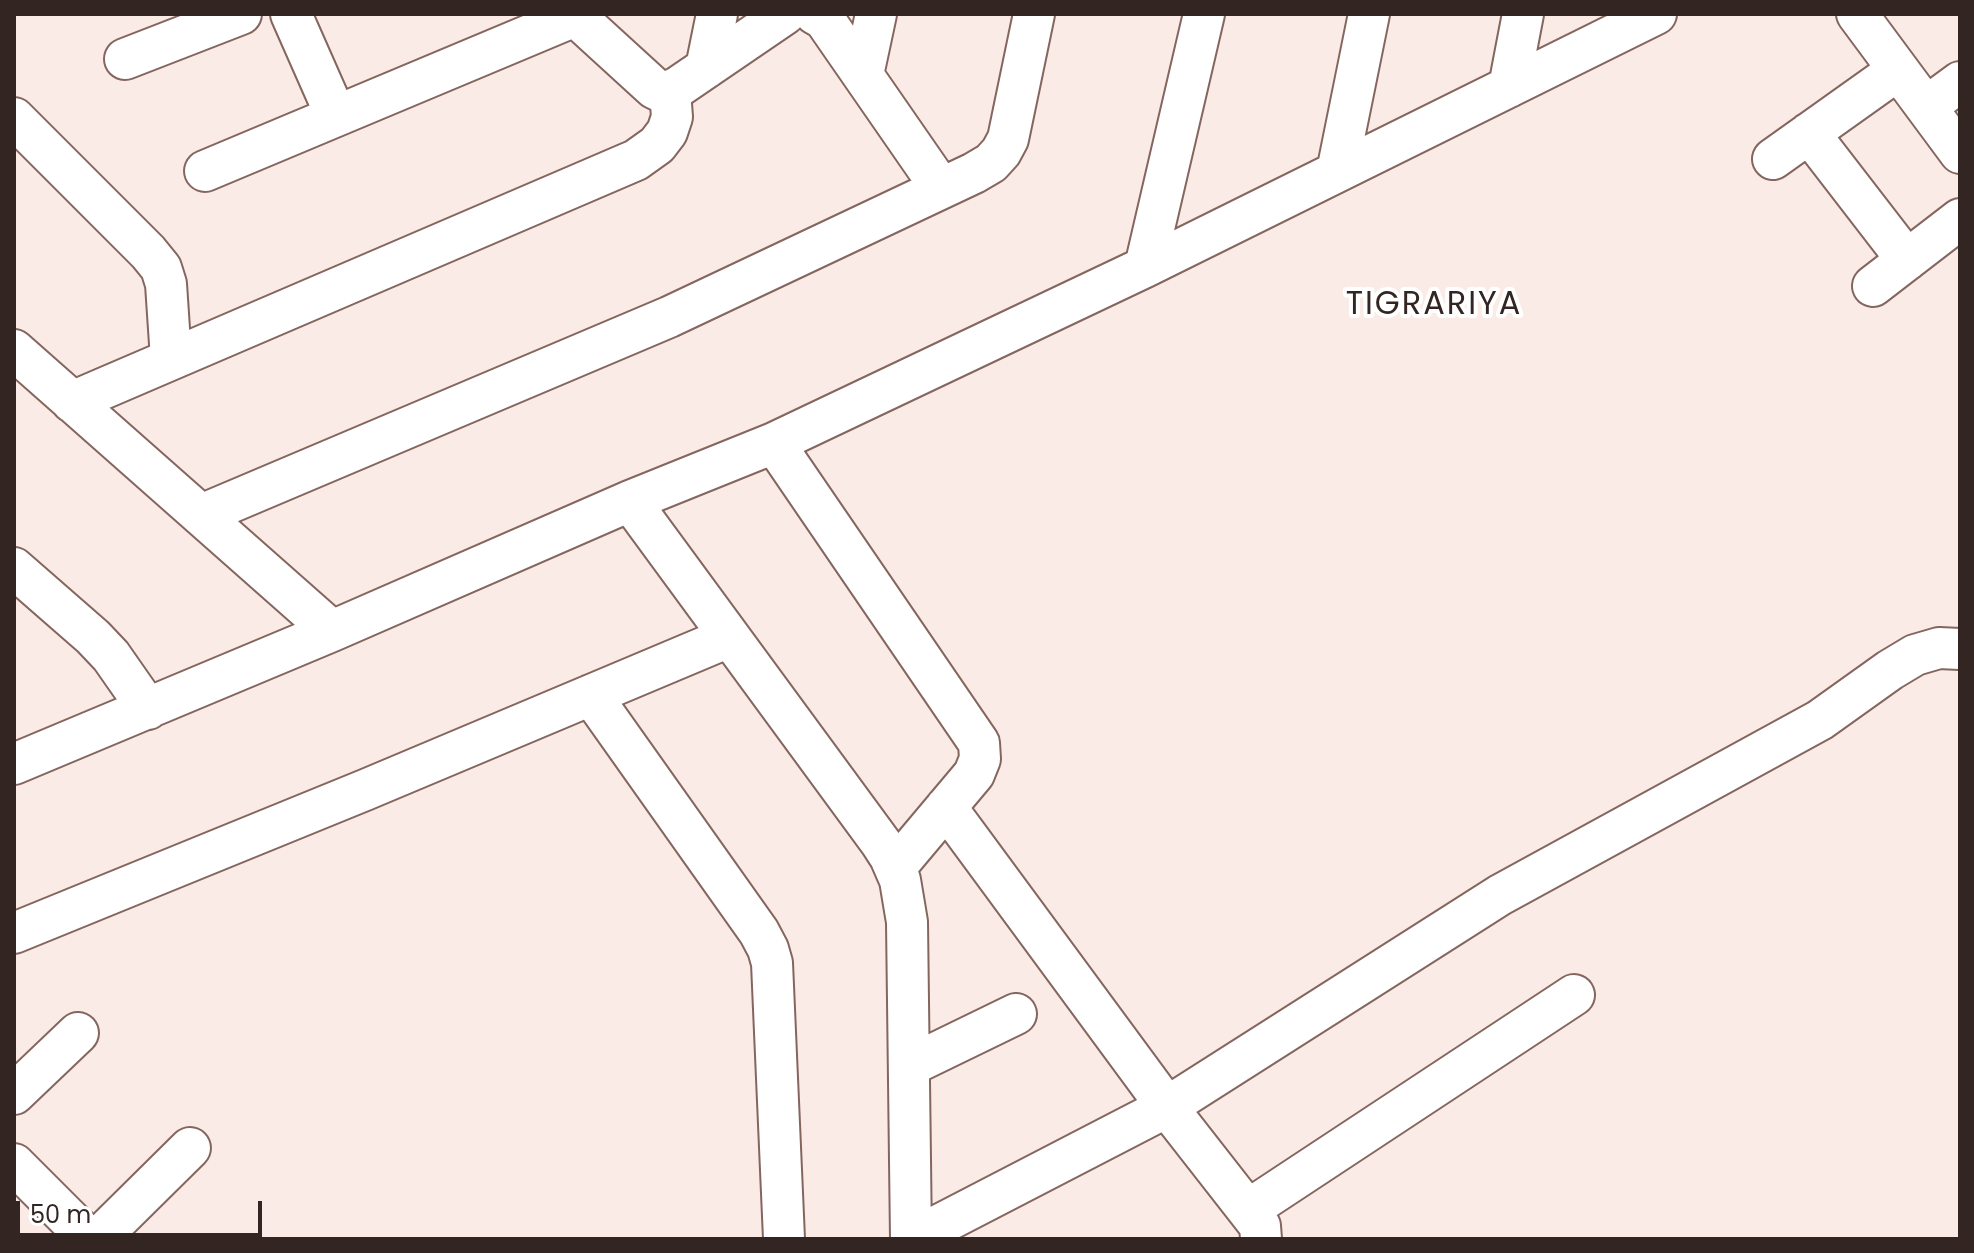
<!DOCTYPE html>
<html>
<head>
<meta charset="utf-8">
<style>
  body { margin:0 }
  #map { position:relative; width:1974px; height:1253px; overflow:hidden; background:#faebe7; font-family:Poppins,sans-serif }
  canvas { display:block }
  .frame { position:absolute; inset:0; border:16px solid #322522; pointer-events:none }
  .scale { position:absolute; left:16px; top:1201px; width:246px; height:36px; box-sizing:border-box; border:4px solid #322522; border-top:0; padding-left:10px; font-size:24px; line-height:28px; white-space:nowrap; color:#322522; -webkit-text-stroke:6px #fff; paint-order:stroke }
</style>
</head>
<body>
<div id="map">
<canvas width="1974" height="1253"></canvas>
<div class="frame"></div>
<div class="scale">50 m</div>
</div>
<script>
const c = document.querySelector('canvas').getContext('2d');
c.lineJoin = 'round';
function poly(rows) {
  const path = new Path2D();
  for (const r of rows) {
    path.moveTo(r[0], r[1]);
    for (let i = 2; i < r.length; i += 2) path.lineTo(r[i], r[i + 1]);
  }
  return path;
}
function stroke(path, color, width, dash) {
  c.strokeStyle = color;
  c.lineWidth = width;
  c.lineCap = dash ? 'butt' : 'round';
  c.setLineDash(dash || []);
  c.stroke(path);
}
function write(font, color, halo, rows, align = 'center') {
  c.font = font + ' Poppins,sans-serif';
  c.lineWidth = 8;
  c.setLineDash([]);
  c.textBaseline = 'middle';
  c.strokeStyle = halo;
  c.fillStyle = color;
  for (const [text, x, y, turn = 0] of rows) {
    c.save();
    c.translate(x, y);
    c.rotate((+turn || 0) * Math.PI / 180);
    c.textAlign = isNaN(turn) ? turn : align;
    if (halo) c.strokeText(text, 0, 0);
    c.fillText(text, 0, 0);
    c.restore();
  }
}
const minor = poly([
  [291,14,336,116],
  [573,14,654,88,662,92,670,91,678,87,785,14],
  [815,14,824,19,941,188],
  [1857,14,1960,153],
  [125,59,241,14],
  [706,68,717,14],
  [863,75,876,14],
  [1509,87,1523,14],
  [1926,107,1960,82],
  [14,118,148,252,161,268,166,284,171,359],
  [1809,133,1907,260],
  [1773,159,1898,70],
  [205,171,575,16],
  [1337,172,1369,14],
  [1145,267,1204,14],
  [1873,286,1960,219],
  [14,350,332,631],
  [72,402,636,160,657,145,667,132,672,117,670,91],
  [774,443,979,743,980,759,974,774,895,868],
  [630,501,881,843,890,857,900,880,907,922,911,1239],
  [201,515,669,317,974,173,991,163,1001,152,1008,139,1034,14],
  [14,568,93,637,111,656,148,709],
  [591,695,759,932,768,949,772,963,784,1239],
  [14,764,332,631,630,501,774,443,1145,267,1656,14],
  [946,807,1167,1107,1260,1226,1261,1239],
  [14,933,365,790,729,637],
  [909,1066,1016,1014],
  [14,1094,78,1033],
  [14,1164,89,1239],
  [1248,1210,1574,995],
  [98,1239,190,1148],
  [912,1239,1167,1107,1500,895,1820,720,1890,670,1915,655,1939,648,1960,649]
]);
const quarterNames = [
  ["TIGRARIYA",1434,306]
];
stroke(minor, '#85665f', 44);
stroke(minor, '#fff', 40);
c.letterSpacing = '2px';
write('32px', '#322522', '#fff', quarterNames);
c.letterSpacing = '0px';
</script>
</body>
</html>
